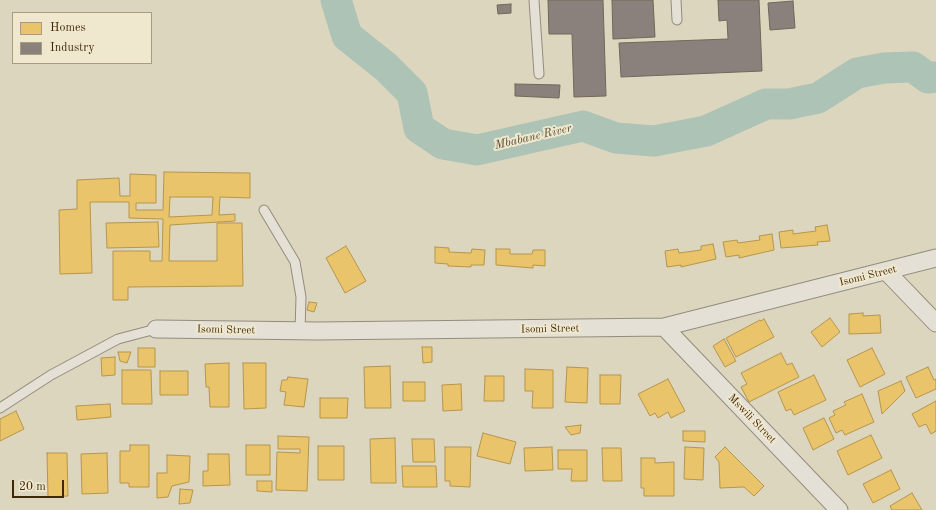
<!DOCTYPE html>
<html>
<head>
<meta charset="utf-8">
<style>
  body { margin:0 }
  #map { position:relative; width:936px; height:510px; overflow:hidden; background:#dcd6bf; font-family:"Old Standard TT",serif }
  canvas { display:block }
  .legend { position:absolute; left:12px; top:12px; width:140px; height:52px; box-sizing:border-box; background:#f0e8ce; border:1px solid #a99b7f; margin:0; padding:5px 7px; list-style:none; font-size:12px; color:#3f2808 }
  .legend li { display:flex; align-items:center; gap:8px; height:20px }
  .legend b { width:20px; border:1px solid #a99b7f }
  .scale { position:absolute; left:12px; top:480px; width:52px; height:18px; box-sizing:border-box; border:2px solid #3f2808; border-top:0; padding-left:5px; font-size:12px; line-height:14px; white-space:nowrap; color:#3f2808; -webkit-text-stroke:3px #f0e8ce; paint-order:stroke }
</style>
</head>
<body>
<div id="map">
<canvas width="936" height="510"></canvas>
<ul class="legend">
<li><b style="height:11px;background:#e9c46a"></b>Homes</li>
<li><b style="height:11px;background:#8a817c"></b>Industry</li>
</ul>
<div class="scale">20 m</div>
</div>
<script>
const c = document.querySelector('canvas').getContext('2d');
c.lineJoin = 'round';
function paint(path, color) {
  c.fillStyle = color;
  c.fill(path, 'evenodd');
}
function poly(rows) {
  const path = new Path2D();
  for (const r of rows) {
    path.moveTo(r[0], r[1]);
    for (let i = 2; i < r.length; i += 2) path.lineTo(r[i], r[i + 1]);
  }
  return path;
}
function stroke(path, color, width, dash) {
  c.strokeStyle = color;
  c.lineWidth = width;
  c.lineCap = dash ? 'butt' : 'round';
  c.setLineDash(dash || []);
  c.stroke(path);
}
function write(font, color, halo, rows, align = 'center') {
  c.font = font + ' "Old Standard TT",serif';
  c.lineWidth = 4;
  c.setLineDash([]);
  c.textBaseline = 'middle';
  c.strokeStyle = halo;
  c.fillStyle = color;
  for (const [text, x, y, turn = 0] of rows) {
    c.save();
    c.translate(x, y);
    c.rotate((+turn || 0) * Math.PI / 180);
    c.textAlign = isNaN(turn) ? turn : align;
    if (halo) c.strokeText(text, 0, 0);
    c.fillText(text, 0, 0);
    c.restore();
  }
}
const homes = poly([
  [164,172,250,173,250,198,220,197,219,215,235,214,235,221,170,225,169,261,217,261,217,223,242,223,243,286,128,287,128,300,113,300,113,251,150,251,150,261,162,261,163,219,129,218,129,202,90,202,92,273,60,274,59,210,77,209,77,180,119,178,120,196,130,196,130,174,156,175,156,203,136,203,136,210,163,210,164,172],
  [170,197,213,197,212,215,169,217,170,197],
  [158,222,159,247,107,248,106,223,158,222],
  [827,225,830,241,817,242,818,245,781,248,779,232,793,230,793,234,816,231,815,227,827,225],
  [772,234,774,250,739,258,739,255,726,257,723,242,737,240,738,243,760,240,759,236,772,234],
  [713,244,716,259,681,267,681,265,667,267,665,251,678,249,679,253,701,250,701,246,713,244],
  [346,246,366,281,345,293,326,258,346,246],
  [435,247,449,248,449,252,471,253,472,249,485,250,484,265,471,265,471,267,448,266,448,264,435,263,435,247],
  [496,249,510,249,510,254,532,254,533,250,545,250,545,266,533,265,533,268,496,265,496,249],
  [309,302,317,303,314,312,307,310,309,302],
  [863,313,863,316,880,315,881,333,849,334,849,314,863,313],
  [830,318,840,332,822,347,811,332,830,318],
  [764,319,774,337,736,357,726,338,760,320,761,321,764,319],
  [724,339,736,361,725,367,713,346,724,339],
  [422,347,432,347,432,362,423,363,422,347],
  [138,348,155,348,155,367,138,367,138,348],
  [872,348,885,374,860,387,847,360,872,348],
  [118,352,131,352,127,363,120,361,118,352],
  [781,353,787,365,792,363,799,377,749,402,741,387,747,384,741,373,781,353],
  [115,357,115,375,102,376,101,358,115,357],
  [229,363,229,407,210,407,209,387,206,387,205,364,229,363],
  [243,363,266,363,266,408,244,409,243,363],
  [390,366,391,408,365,408,364,367,390,366],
  [567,367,588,368,587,403,565,402,567,367],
  [928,367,934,380,936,379,936,389,916,398,906,377,928,367],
  [525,369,553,370,553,408,532,408,533,391,525,391,525,369],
  [122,370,151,370,152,404,122,404,122,370],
  [160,371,188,371,188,395,160,395,160,371],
  [600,375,621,375,620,404,600,404,600,375],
  [814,375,826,400,794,415,791,409,786,411,778,392,814,375],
  [485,376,504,376,504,401,484,401,485,376],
  [288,377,308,379,304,407,284,405,286,392,280,391,282,380,287,380,288,377],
  [668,379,685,411,671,418,668,412,658,418,655,413,650,416,638,394,668,379],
  [901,381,905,391,882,414,878,391,901,381],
  [403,382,425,382,425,401,403,401,403,382],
  [461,384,462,410,443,411,442,385,461,384],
  [862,394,874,422,845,435,842,430,836,433,829,418,835,415,833,411,846,405,844,402,862,394],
  [320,398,348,398,347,418,320,418,320,398],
  [936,401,936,431,931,434,926,424,919,427,912,414,936,401],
  [110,404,111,417,77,420,76,406,110,404],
  [16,411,24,429,0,441,0,419,16,411],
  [824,418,834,439,813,450,803,428,824,418],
  [581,425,580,433,571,435,565,427,581,425],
  [683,431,705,431,705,442,683,441,683,431],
  [483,433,516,442,510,464,477,456,483,433],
  [871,435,882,458,848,475,837,451,871,435],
  [278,436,309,437,307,491,276,490,277,452,300,453,300,449,278,449,278,436],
  [395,438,396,483,371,483,370,439,395,438],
  [412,439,434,439,435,462,413,462,412,439],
  [130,445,149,445,149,487,129,487,129,483,120,483,120,451,130,451,130,445],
  [246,445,270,445,270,475,246,475,246,445],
  [318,446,344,446,344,480,318,480,318,446],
  [445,447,471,447,470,487,450,486,450,481,445,481,445,447],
  [552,447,553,470,525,471,524,448,552,447],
  [685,447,704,448,703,480,684,479,685,447],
  [725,447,764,486,754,496,744,487,720,488,719,462,715,457,725,447],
  [602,448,621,448,622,481,603,481,602,448],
  [558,450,587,450,587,481,571,481,572,469,558,469,558,450],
  [47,453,67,453,68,496,48,497,47,453],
  [107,453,108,493,82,494,81,454,107,453],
  [208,454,229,454,230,485,203,486,203,471,208,471,208,454],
  [167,455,190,456,189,482,172,486,168,497,157,498,157,473,167,473,167,455],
  [641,458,655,458,655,463,674,462,674,496,644,496,644,488,641,488,641,458],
  [402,466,436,466,437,487,403,487,402,466],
  [891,470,900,489,873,503,863,484,891,470],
  [257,481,272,481,272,492,257,491,257,481],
  [180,489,193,490,190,503,179,504,180,489],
  [912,493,922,510,892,510,890,506,912,493]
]);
const industry = poly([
  [548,0,603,0,606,96,574,97,572,34,549,34,548,0],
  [612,0,653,0,655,37,613,39,612,0],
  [718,0,759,0,762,71,621,77,619,43,728,39,727,20,719,21,718,0],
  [793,1,795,28,770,30,768,3,793,1],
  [511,4,511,13,498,14,497,5,511,4],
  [515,84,560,85,559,98,515,96,515,84]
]);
const river = poly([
  [336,0,347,36,386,67,412,93,419,128,443,144,477,150,583,126,616,138,654,141,706,131,766,104,789,104,818,98,857,73,884,68,913,67,928,78,936,77]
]);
const lane = poly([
  [534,0,539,74],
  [676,0,677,20],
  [264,210,295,262,301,297,300,331],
  [0,408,51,375,118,339,156,329]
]);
const street = poly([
  [886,271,936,323],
  [664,327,839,510],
  [156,329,318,331,664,327,936,258]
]);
const streetNames = [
  ["Isomi Street",868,276,-14],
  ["Isomi Street",550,329,-1],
  ["Isomi Street",226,330,1],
  ["Mswili Street",752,419,46]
];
const waterNames = [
  ["Mbabane River",533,137,-13]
];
paint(homes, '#e9c46a');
stroke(homes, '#b6954d', 1);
paint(industry, '#8a817c');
stroke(industry, '#746659', 1);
stroke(river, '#acc3b5', 31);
stroke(lane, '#938c7c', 11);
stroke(street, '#938c7c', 19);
stroke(lane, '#e4e0d5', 9);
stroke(street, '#e4e0d5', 17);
write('11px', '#3f2808', '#f0e8ce', streetNames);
write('italic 12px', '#554d32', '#f0e8ce', waterNames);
</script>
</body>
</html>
